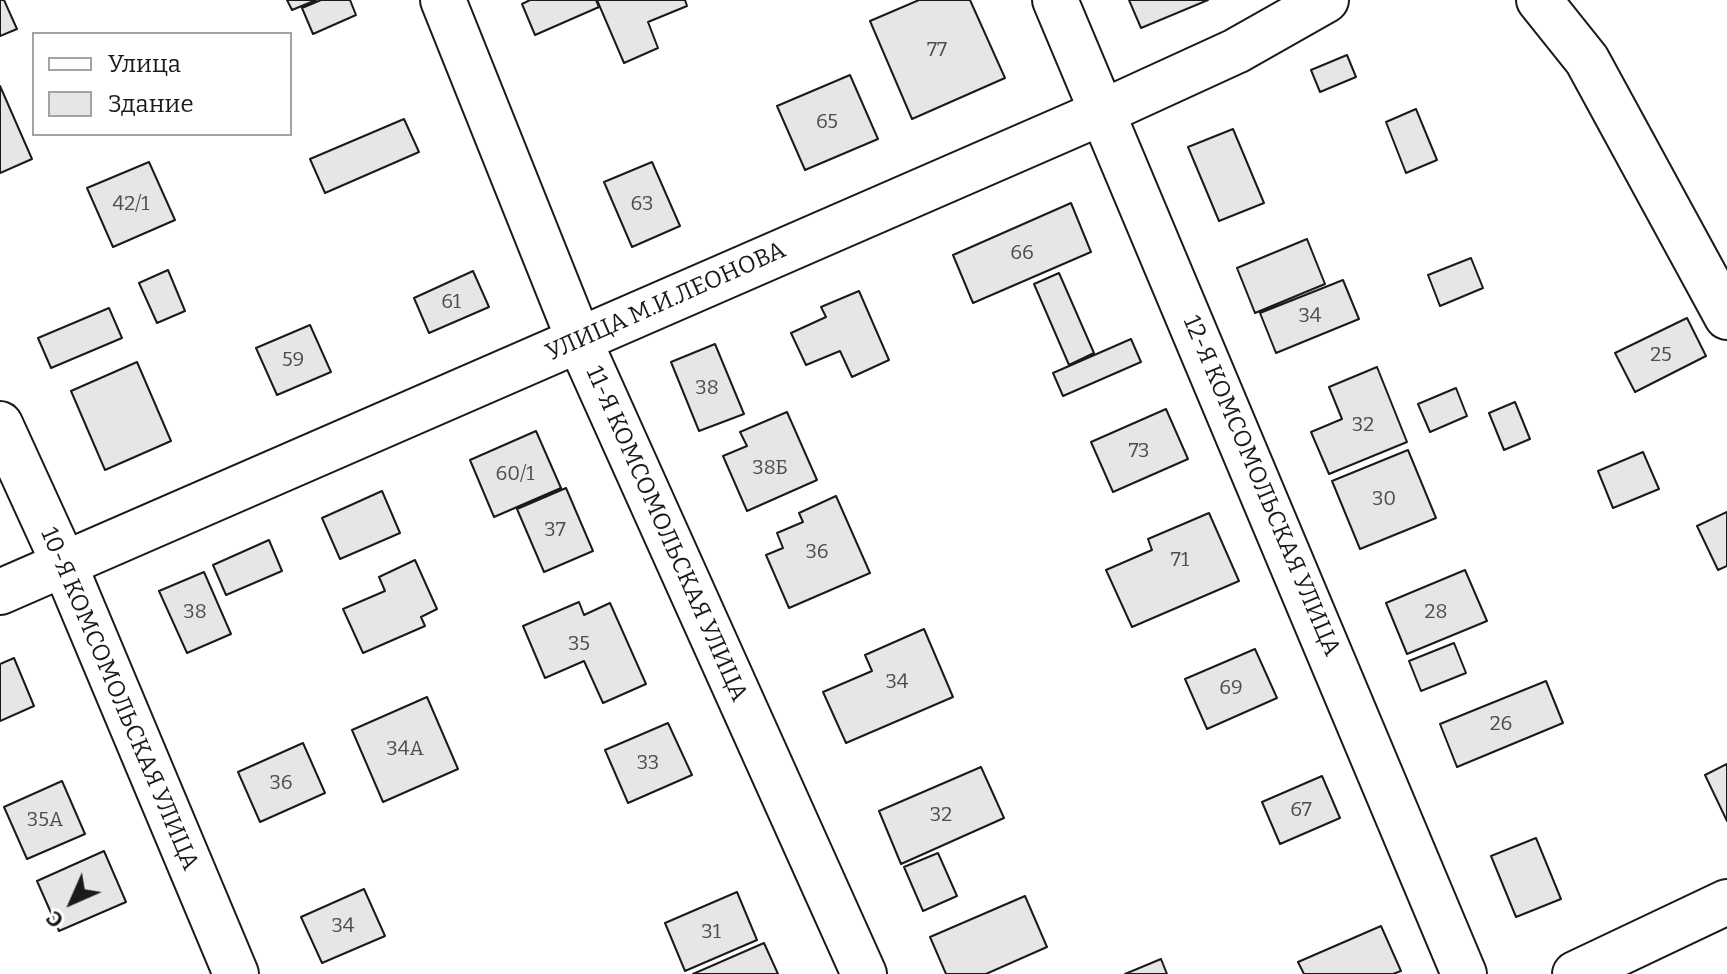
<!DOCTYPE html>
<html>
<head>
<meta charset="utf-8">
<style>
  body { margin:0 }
  #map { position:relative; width:1727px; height:974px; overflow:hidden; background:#fff; font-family:Bitter,serif }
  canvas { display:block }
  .legend { position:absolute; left:32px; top:32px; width:260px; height:104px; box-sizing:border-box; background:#fff; border:2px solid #a3a3a3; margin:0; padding:10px 14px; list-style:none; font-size:24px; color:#1a1a1a }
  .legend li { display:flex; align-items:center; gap:16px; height:40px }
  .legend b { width:40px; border:2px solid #a3a3a3 }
  .north { position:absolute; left:32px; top:862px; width:80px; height:80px; -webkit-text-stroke:6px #fff; paint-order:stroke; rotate:225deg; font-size:22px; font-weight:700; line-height:32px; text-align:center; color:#1a1a1a }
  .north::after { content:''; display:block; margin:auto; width:28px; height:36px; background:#1a1a1a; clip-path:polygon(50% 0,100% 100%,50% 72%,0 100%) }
</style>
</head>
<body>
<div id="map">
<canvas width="1727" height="974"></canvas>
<ul class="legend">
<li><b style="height:10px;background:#fff"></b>Улица</li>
<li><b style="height:22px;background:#e6e6e6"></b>Здание</li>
</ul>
<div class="north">С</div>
</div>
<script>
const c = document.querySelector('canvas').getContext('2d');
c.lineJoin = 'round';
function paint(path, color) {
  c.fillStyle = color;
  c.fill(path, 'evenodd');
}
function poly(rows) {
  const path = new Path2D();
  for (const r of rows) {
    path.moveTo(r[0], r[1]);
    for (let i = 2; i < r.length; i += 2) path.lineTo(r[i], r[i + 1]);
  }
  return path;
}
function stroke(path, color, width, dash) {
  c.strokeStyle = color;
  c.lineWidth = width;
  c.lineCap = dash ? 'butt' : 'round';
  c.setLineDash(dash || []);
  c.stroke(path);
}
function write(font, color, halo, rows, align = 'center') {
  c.font = font + ' Bitter,serif';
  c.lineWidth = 6;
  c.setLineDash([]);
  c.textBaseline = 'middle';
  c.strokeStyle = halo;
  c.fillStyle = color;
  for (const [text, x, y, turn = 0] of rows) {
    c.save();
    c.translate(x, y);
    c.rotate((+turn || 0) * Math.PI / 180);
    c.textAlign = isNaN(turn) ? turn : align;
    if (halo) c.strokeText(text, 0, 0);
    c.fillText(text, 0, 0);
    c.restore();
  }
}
const building = poly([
  [0,0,4,0,17,29,0,36,0,0],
  [287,0,316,0,292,10,287,0],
  [321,0,350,0,356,15,313,34,302,8,321,0],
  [530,0,596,0,599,7,535,35,522,4,530,0],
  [597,0,685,0,687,6,648,22,658,48,624,63,597,0],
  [919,0,970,0,1005,78,912,119,870,21,919,0],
  [1129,0,1208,0,1141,28,1129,0],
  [1347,55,1356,77,1320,92,1311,70,1347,55],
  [850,75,878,139,805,170,777,106,850,75],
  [0,86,32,159,0,173,0,86],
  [1416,109,1437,160,1406,173,1386,122,1416,109],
  [404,119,419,152,325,193,310,159,404,119],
  [1233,129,1264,203,1219,221,1188,147,1233,129],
  [149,162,175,220,113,247,87,188,149,162],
  [652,162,680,226,632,247,604,182,652,162],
  [1071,203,1091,252,973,303,953,255,1071,203],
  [1307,239,1325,284,1255,313,1237,268,1307,239],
  [1471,258,1483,288,1440,306,1428,275,1471,258],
  [168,270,185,311,157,323,139,283,168,270],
  [473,271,489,307,429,333,414,298,473,271],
  [1059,273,1094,353,1069,365,1034,284,1059,273],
  [1343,280,1359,319,1276,353,1260,313,1343,280],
  [859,291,889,360,852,377,840,351,806,365,791,333,826,317,821,307,859,291],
  [109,308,122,338,51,368,38,338,109,308],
  [1687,318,1706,356,1635,392,1615,353,1687,318],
  [310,325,331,372,277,395,256,348,310,325],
  [1131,339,1141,362,1063,396,1053,373,1131,339],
  [715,344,744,414,699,431,671,362,715,344],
  [137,362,171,441,105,470,71,391,137,362],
  [1377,367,1407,442,1329,474,1311,432,1342,419,1329,387,1377,367],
  [1456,388,1467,416,1430,432,1418,404,1456,388],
  [1515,402,1530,439,1504,450,1489,413,1515,402],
  [1166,409,1188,459,1113,492,1091,442,1166,409],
  [787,412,817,480,747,511,723,456,747,446,740,432,787,412],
  [536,431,561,488,494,517,470,460,536,431],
  [1408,450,1436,518,1360,549,1332,481,1408,450],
  [1643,452,1659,489,1613,508,1598,471,1643,452],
  [566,488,593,551,544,572,517,509,566,488],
  [382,491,400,533,340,559,322,518,382,491],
  [836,496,870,573,789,608,766,555,783,548,777,533,803,522,799,513,836,496],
  [1727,512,1727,566,1718,570,1697,526,1727,512],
  [1209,513,1239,581,1132,627,1106,570,1152,550,1148,539,1209,513],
  [269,540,282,571,226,595,213,565,269,540],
  [415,560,437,609,421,617,425,626,363,653,343,609,385,591,379,577,415,560],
  [1465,570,1487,621,1407,654,1386,603,1465,570],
  [204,572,231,634,187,653,159,591,204,572],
  [579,602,584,615,610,603,646,684,603,703,584,661,545,678,523,626,579,602],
  [924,629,953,697,846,743,823,692,872,671,865,655,924,629],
  [1454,643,1466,673,1421,691,1409,661,1454,643],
  [1255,649,1277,698,1207,729,1185,679,1255,649],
  [14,658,34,706,0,721,0,664,14,658],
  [1546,681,1563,723,1457,767,1440,724,1546,681],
  [427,697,458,769,383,802,352,730,427,697],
  [668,723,692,775,628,803,605,750,668,723],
  [303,743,325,793,260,822,238,772,303,743],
  [1727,764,1727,821,1705,775,1727,764],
  [981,767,1004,818,901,864,879,811,981,767],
  [1322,776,1340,818,1280,844,1262,802,1322,776],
  [62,781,85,834,27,859,4,807,62,781],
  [1536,838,1561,899,1516,917,1491,856,1536,838],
  [104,851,126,902,59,931,37,881,104,851],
  [938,853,957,896,923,911,904,867,938,853],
  [364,889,385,936,322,963,301,917,364,889],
  [737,892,757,940,685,971,665,923,737,892],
  [1025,896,1047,947,986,974,946,974,930,937,1025,896],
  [1381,926,1401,971,1393,974,1304,974,1298,962,1381,926],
  [764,943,778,974,693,974,764,943],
  [1161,959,1167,974,1125,974,1161,959]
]);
const minor = poly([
  [443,0,579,340,864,974],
  [1055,0,1464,974],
  [1539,0,1587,60,1727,317],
  [0,424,64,564,236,974],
  [1575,974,1727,902]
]);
const major = poly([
  [0,592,1105,111,1236,51,1326,0]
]);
const numberNames = [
  ["77",937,50],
  ["65",827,122],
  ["42/1",131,204],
  ["63",642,204],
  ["66",1022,253],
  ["61",451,302],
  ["34",1310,316],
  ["25",1661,355],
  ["59",293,360],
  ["38",707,388],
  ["32",1363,425],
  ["73",1139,451],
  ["38Б",770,468],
  ["60/1",515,474],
  ["30",1384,499],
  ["37",555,530],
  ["36",817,552],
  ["71",1180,560],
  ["38",195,612],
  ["28",1436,612],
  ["35",579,644],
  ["34",897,682],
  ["69",1231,688],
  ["26",1501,724],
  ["34А",405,749],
  ["33",648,763],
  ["36",281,783],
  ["67",1301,810],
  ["32",941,815],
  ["35А",45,820],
  ["34",343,926],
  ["31",711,932]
];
const streetNames = [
  ["УЛИЦА М.И.ЛЕОНОВА",666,302,-24],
  ["12-Я КОМСОМОЛЬСКАЯ УЛИЦА",1261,486,67],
  ["11-Я КОМСОМОЛЬСКАЯ УЛИЦА",666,534,66],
  ["10-Я КОМСОМОЛЬСКАЯ УЛИЦА",119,699,67]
];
paint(building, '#e6e6e6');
stroke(building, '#1a1a1a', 2);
stroke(minor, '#1a1a1a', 48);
stroke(major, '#1a1a1a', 48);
stroke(minor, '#fff', 44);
stroke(major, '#fff', 44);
write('20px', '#4d4d4d', null, numberNames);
write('24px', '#1a1a1a', '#fff', streetNames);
</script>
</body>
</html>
